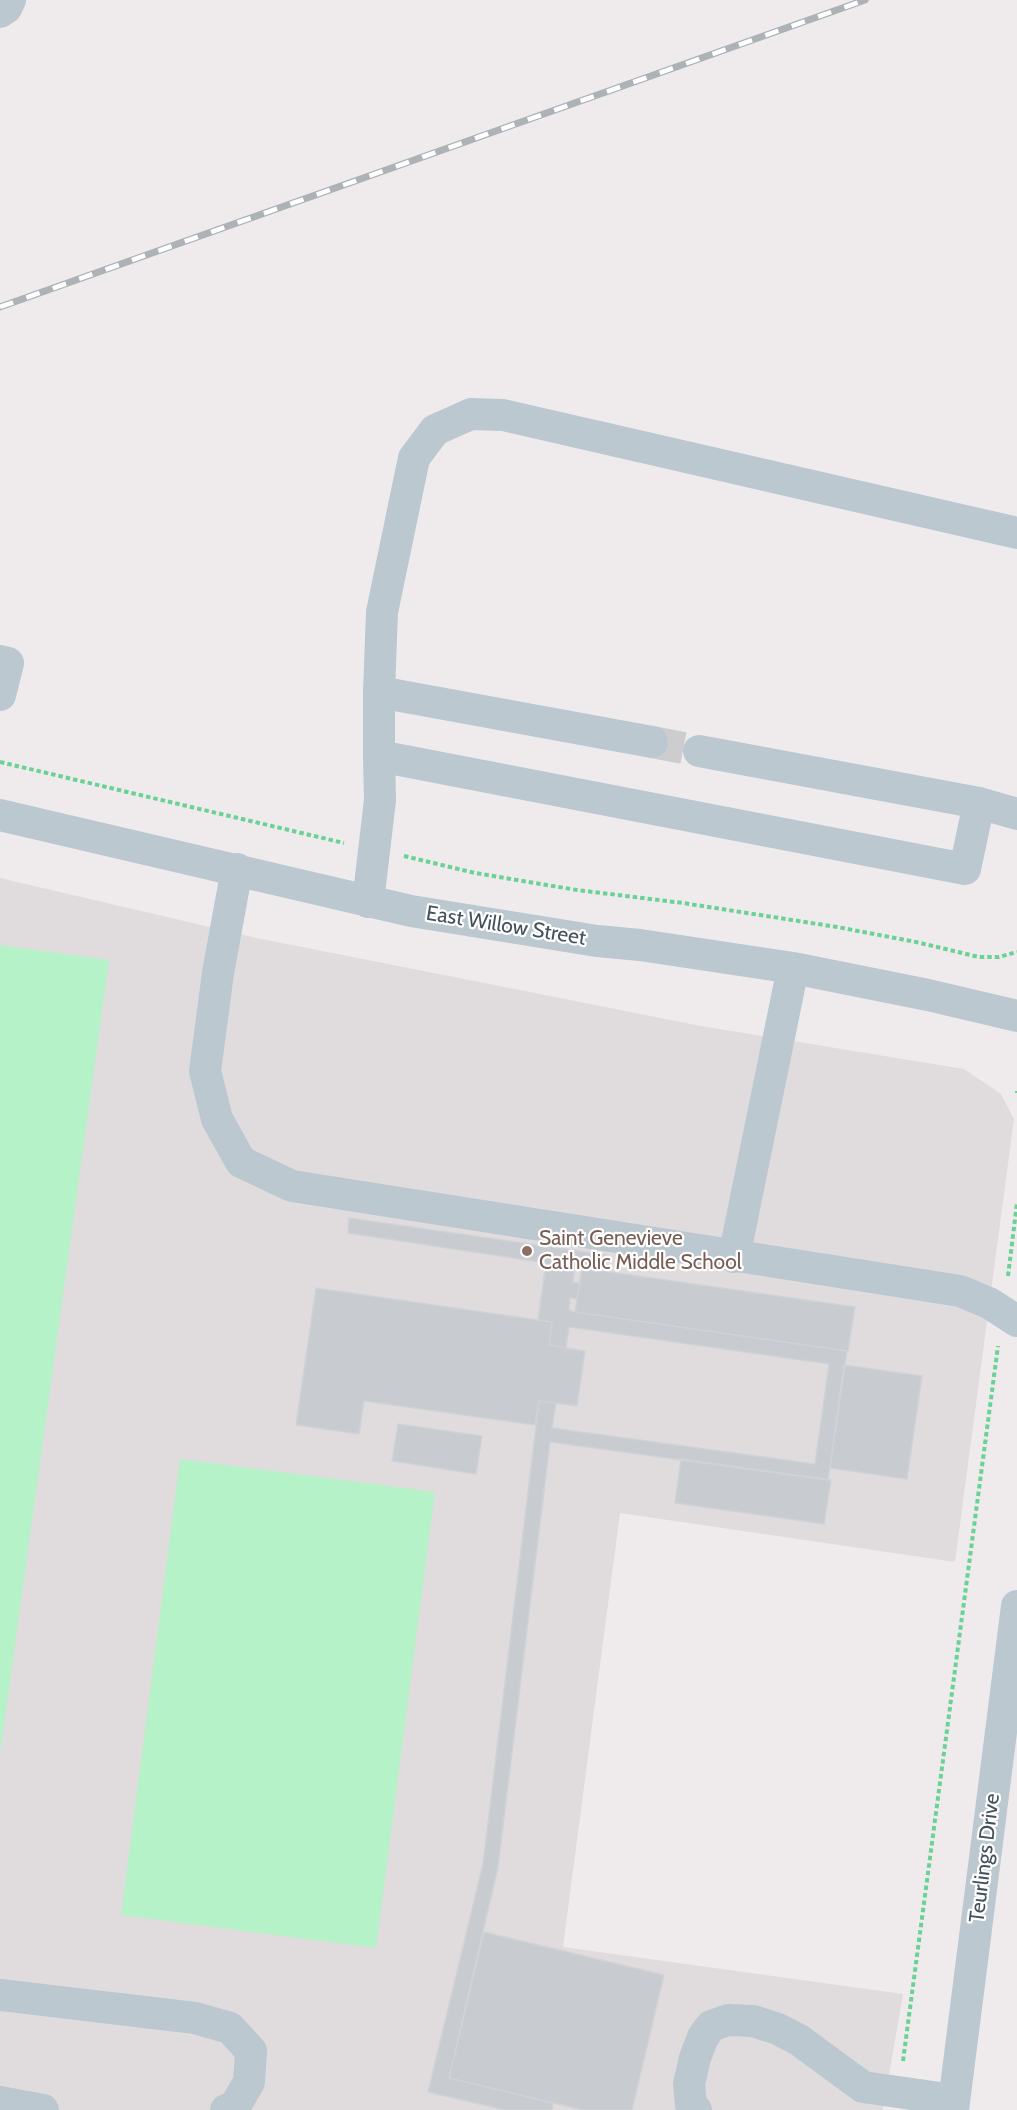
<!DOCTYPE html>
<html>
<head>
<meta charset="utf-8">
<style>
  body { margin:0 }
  canvas { display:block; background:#efebec }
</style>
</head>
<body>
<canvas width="1017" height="2110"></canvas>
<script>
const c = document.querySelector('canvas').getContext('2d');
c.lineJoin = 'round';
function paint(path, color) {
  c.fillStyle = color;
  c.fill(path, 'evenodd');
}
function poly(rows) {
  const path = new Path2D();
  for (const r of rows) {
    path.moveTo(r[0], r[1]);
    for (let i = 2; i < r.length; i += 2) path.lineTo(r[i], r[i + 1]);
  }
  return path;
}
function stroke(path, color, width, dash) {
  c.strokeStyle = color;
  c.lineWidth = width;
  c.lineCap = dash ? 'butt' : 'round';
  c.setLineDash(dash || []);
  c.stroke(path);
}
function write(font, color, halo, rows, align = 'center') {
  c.font = font + ' Cabin,sans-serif';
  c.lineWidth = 4.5;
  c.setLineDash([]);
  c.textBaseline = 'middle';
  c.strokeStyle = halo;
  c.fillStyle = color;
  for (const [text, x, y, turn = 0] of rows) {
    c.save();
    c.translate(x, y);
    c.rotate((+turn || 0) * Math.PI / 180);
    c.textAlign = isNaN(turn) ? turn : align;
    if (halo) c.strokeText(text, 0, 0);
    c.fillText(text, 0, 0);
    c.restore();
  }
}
const education = poly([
  [0,878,257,938,701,1026,964,1069,1001,1094,1014,1119,955,1562,620,1513,563,1947,903,1994,883,2110,0,2110]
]);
const green = poly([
  [0,945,109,960,0,1754],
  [180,1459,435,1492,376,1948,121,1915]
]);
const building = poly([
  [349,1218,607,1255,605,1271,575,1267,573,1282,580,1283,577,1299,570,1298,569,1310,575,1312,847,1351,828,1480,550,1442,498,1867,449,2078,553,2103,552,2110,505,2110,428,2092,483,1864,539,1401,556,1403,552,1428,815,1464,829,1364,569,1327,566,1348,549,1345,552,1322,538,1320,546,1263,348,1233,349,1218],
  [582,1268,855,1307,848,1351,575,1312,582,1268],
  [316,1288,552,1322,549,1345,585,1351,577,1406,539,1401,535,1425,364,1401,359,1434,296,1425,316,1288],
  [844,1365,922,1376,907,1479,830,1468,844,1365],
  [398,1424,482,1436,476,1474,392,1461,398,1424],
  [681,1459,831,1480,824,1524,675,1503,681,1459],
  [484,1932,664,1975,632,2110,583,2110,449,2078,484,1932]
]);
const minorTunnel = poly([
  [652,742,699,751]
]);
const path = poly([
  [0,762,344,843],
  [404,856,475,873,577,890,683,903,837,927,916,942,979,957,999,957,1017,952],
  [1017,1091,1017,1093],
  [1008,1276,1017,1203],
  [903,2061,998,1346]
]);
const minor = poly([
  [0,12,6,8,10,0],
  [0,661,8,663,0,695],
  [379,692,382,612,414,458,435,430,471,414,503,415,1017,533],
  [699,751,979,803],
  [379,756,379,692,652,742],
  [0,815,411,911,597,941,640,945,793,968,928,995,1017,1016],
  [237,869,218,973,205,1071,217,1119,241,1162,292,1186,960,1291,989,1303,1017,1321],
  [368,902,380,800,379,756,965,869,979,803,1017,814],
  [734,1257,793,968],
  [0,1995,195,2018,230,2028,251,2051,249,2082,235,2106,226,2110],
  [0,2102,43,2110],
  [696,2110,691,2105,689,2084,695,2058,703,2037,711,2026,728,2020,753,2021,778,2029,799,2040,863,2087,954,2100],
  [953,2110,1017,1606]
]);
const rail = poly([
  [0,307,865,0]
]);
const markers = [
  [527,1251,6,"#8d6e63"]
];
const streetNames = [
  ["East Willow Street",506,926,9],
  ["Teurlings Drive",985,1858,-83]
];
const educationNames = [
  ["Saint Genevieve",539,1239],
  ["Catholic Middle School",539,1263]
];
paint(education, '#e0dcde');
paint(green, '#b5f2c7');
paint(building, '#c8ccd1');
stroke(building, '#cfd3d8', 1.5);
stroke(minorTunnel, '#cdcccf', 32, [32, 16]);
stroke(path, '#6ad296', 4, [4.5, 3]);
stroke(minor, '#bbc8d0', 32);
stroke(rail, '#adb2b7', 7);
stroke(rail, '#fff', 4.5, [14]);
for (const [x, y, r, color] of markers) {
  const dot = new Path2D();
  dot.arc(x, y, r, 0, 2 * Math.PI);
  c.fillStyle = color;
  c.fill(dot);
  stroke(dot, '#fff', 2);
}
write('21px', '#43515b', '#fff', streetNames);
write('21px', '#785e54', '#fff', educationNames, 'left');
</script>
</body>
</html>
